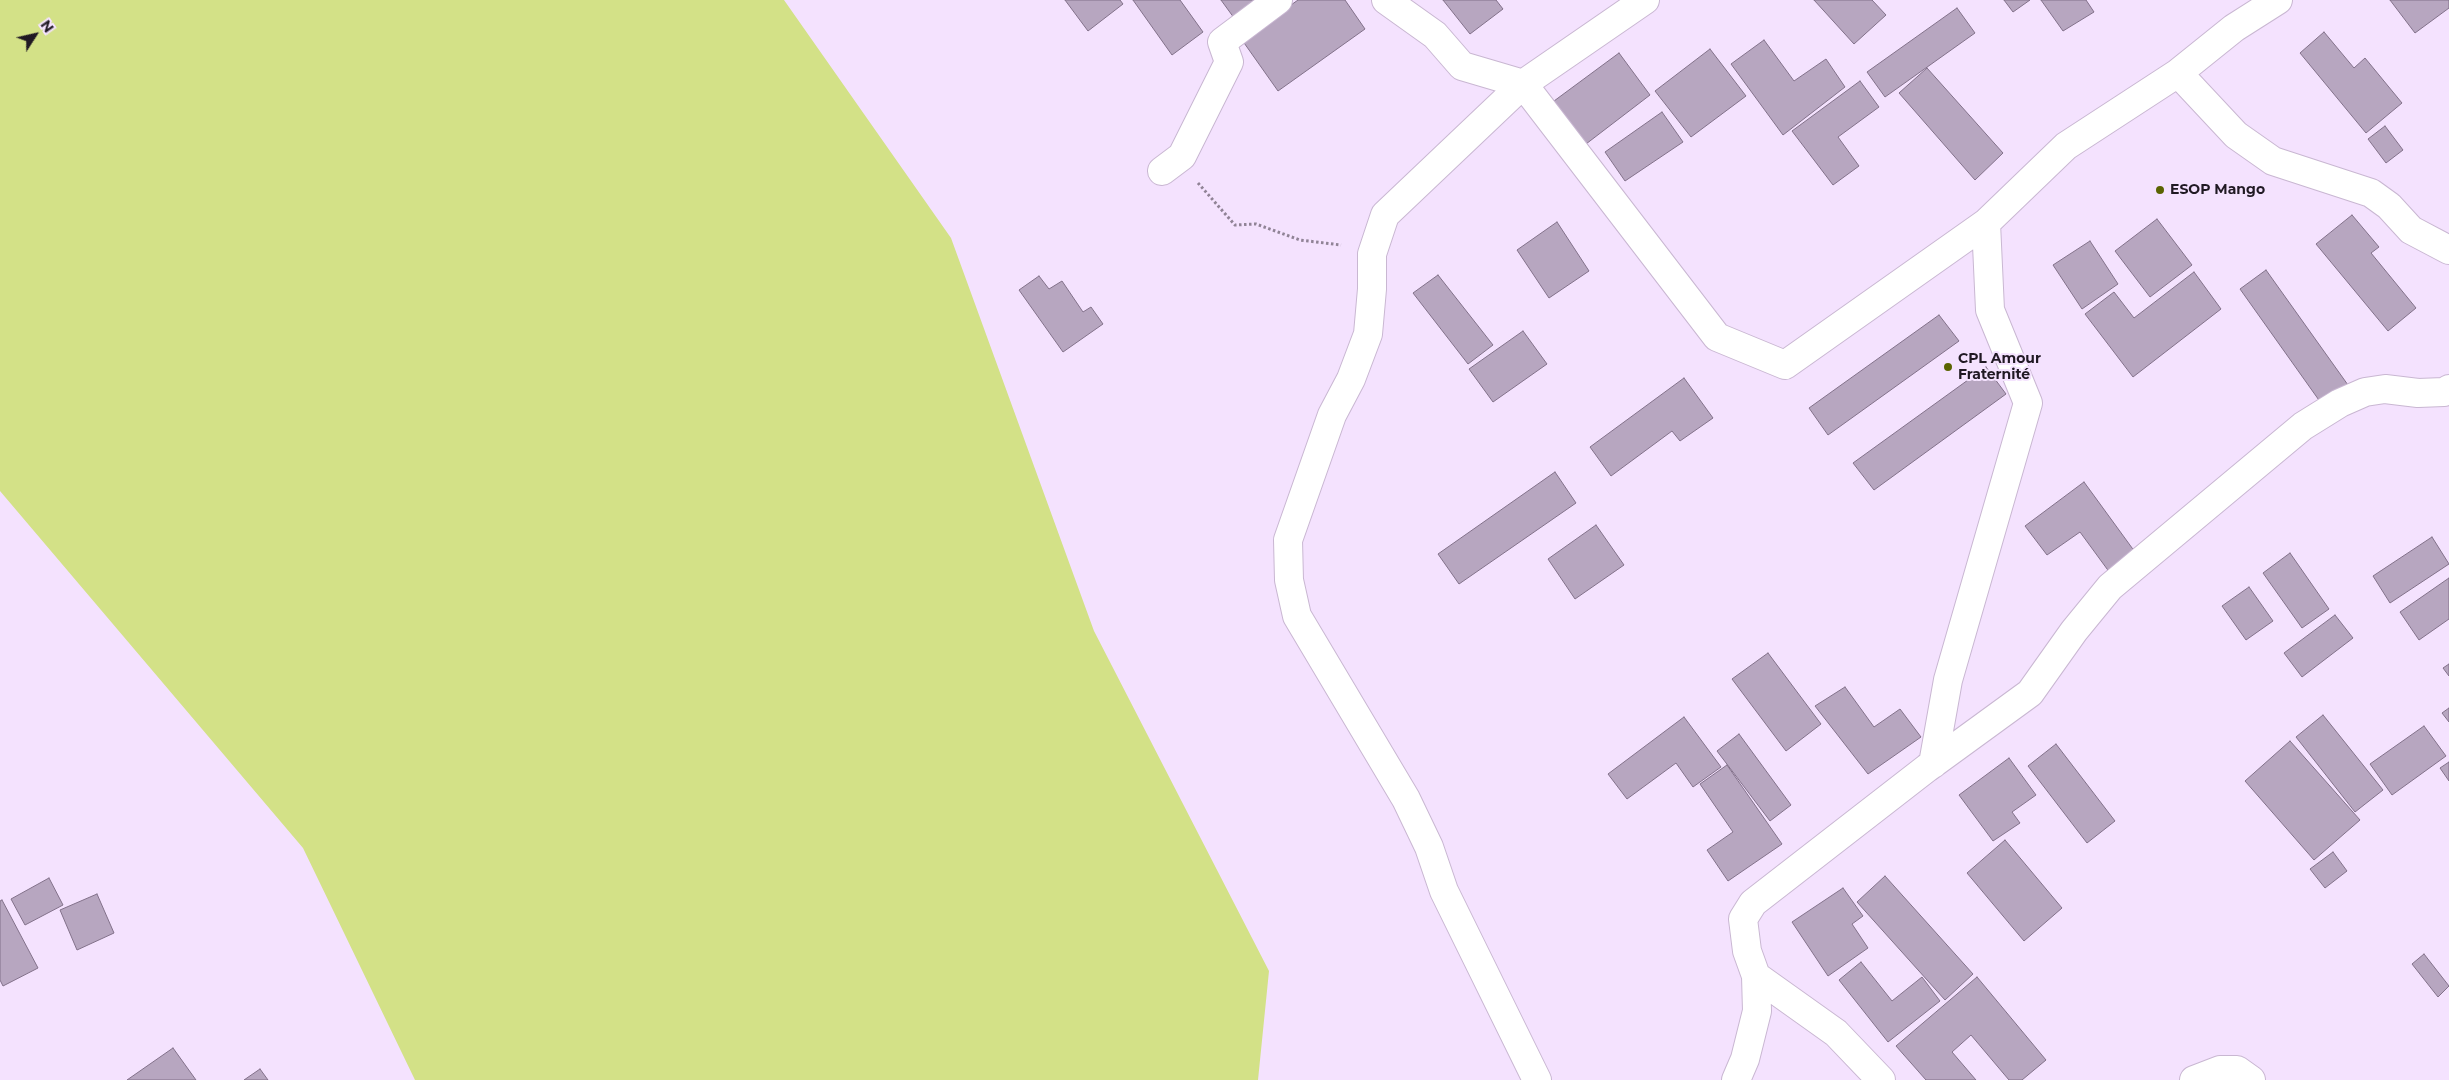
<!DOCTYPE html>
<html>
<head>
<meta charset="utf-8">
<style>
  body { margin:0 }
  #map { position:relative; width:2449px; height:1080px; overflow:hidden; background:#f4e2fe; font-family:Montserrat,sans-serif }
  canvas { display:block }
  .north { position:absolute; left:10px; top:10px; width:50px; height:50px; -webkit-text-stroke:4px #f4e2fe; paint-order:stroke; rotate:55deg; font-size:14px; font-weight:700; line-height:20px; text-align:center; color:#201923 }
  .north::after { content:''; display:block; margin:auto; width:18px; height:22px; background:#201923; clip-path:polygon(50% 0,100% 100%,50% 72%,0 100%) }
</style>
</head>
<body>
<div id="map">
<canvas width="2449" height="1080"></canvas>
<div class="north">N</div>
</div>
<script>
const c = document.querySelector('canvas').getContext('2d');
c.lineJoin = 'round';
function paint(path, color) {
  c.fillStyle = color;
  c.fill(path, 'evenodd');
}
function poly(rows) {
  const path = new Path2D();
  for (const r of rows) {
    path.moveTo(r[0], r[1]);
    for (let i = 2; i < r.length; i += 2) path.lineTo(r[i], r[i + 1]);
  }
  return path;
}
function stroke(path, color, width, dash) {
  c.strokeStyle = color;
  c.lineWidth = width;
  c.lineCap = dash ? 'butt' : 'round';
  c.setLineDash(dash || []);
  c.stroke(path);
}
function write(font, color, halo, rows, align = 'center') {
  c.font = font + ' Montserrat,sans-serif';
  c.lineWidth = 4;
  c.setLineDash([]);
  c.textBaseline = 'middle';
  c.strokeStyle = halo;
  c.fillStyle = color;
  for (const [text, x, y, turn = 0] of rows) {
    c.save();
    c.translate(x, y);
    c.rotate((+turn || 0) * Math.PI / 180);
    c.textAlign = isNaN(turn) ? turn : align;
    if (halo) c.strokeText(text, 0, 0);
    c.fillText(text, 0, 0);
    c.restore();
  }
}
const green = poly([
  [0,0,784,0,951,238,1094,631,1269,971,1258,1080,415,1080,303,848,0,491]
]);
const building = poly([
  [1065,0,1120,0,1123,4,1088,31,1065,0],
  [1133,0,1180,0,1203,32,1172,55,1133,0],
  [1221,0,1267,0,1237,22,1221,0],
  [1298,0,1345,0,1365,29,1278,91,1242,40,1298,0],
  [1443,0,1496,0,1503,9,1470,34,1443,0],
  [1814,0,1872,0,1886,15,1854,44,1814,0],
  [2004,0,2030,0,2013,12,2004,0],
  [2041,0,2086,0,2094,12,2063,31,2041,0],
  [2390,0,2449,0,2449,8,2415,33,2390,0],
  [1957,8,1975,33,1885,97,1867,72,1957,8],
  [2324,32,2354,68,2365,58,2402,103,2366,133,2300,53,2324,32],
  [1764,40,1794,81,1826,59,1845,87,1783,135,1731,64,1764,40],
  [1710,49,1746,96,1691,137,1655,91,1710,49],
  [1619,53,1650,95,1586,144,1554,101,1619,53],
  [1927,68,2003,153,1975,180,1899,93,1927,68],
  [1860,81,1879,107,1838,137,1859,166,1833,185,1792,131,1860,81],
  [1662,112,1683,142,1625,181,1605,152,1662,112],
  [2385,126,2403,150,2386,163,2368,139,2385,126],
  [2352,215,2379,247,2371,253,2416,308,2388,331,2316,244,2352,215],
  [2157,219,2192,265,2150,297,2115,251,2157,219],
  [1557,222,1589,271,1549,298,1517,250,1557,222],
  [2090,241,2118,284,2082,309,2053,265,2090,241],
  [2266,270,2348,385,2321,403,2240,289,2266,270],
  [2194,272,2221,309,2133,377,2085,314,2114,292,2134,318,2194,272],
  [1438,275,1493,345,1468,364,1413,293,1438,275],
  [1039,276,1049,289,1062,281,1083,312,1091,307,1103,324,1063,352,1019,290,1039,276],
  [1939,315,1959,341,1828,435,1809,408,1939,315],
  [1523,331,1547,364,1493,402,1469,369,1523,331],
  [1986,367,2006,394,1874,490,1853,463,1986,367],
  [1684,378,1713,418,1680,441,1672,431,1611,476,1590,447,1684,378],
  [1555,472,1576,503,1459,584,1438,554,1555,472],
  [2084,482,2135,552,2110,573,2080,532,2047,555,2025,526,2084,482],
  [1596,525,1624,565,1575,599,1548,559,1596,525],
  [2432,537,2449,564,2390,603,2373,576,2432,537],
  [2290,553,2329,609,2302,628,2263,573,2290,553],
  [2449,578,2449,619,2419,640,2400,612,2449,578],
  [2249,587,2273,621,2246,640,2222,606,2249,587],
  [2335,615,2353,638,2302,677,2284,653,2335,615],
  [1768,653,1821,724,1786,751,1732,679,1768,653],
  [2449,664,2449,676,2443,668,2449,664],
  [1845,687,1874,727,1900,709,1921,737,1868,774,1815,706,1845,687],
  [2449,708,2449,722,2442,713,2449,708],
  [2323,715,2383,790,2355,812,2296,737,2323,715],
  [1684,717,1721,767,1693,787,1676,763,1627,799,1608,774,1684,717],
  [2424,726,2446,756,2392,795,2370,764,2424,726],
  [1739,734,1791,805,1770,821,1717,751,1739,734],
  [2290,741,2360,820,2314,860,2245,781,2290,741],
  [2056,744,2115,821,2087,843,2028,766,2056,744],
  [2009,758,2036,795,2012,812,2020,823,1993,841,1959,795,2009,758],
  [2449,762,2449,781,2440,768,2449,762],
  [1727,765,1782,844,1728,881,1707,850,1733,832,1700,784,1727,765],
  [2005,840,2062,908,2024,941,1967,873,2005,840],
  [2333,852,2347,871,2325,888,2310,869,2333,852],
  [1885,876,1973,974,1945,1000,1857,902,1885,876],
  [49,878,63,905,25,925,11,899,49,878],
  [1843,888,1863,916,1852,924,1868,948,1828,976,1792,922,1843,888],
  [97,894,114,933,77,950,60,910,97,894],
  [2,900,38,968,3,986,0,980,0,901,2,900],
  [2424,954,2449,986,2438,997,2412,964,2424,954],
  [1861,962,1892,1001,1922,977,1940,1001,1888,1042,1839,980,1861,962],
  [1977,977,2046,1060,2022,1080,2009,1080,1971,1035,1952,1052,1976,1080,1926,1080,1896,1046,1977,977],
  [173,1048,196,1080,127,1080,173,1048],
  [260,1069,268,1080,244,1080,260,1069]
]);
const path = poly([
  [1198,183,1235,225,1256,224,1300,240,1341,245]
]);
const minor = poly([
  [1386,0,1435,35,1462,66,1523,84,1717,337,1785,365,1986,223],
  [2278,0,2234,28,2178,73,2236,135,2273,161,2371,193,2389,206,2411,230,2449,250],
  [1162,171,1182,156,1229,62,1222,42,1278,0],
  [1933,764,1948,680,2028,403,1990,310,1986,223,2066,146,2178,73],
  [1756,976,1836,1033,1881,1080],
  [1537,1080,1444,891,1429,847,1406,799,1297,616,1289,580,1288,540,1332,415,1351,379,1368,334,1372,289,1372,254,1385,215,1523,84,1645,0],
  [1736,1080,1745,1059,1757,1011,1756,976,1747,951,1743,919,1753,903,1927,768,2030,693,2074,631,2110,587,2303,426,2340,403,2365,392,2385,389,2418,393,2444,392,2449,389],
  [2194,1080,2220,1070,2237,1070,2251,1080]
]);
const markers = [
  [2160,190,5,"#5a6301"],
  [1948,367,5,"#5a6301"]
];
const poiNames = [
  ["ESOP Mango",2170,190],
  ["CPL Amour",1958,359],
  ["Fraternité",1958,375]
];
paint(green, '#d3e187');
paint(building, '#b7a6c0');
stroke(building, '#82718a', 1);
stroke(minor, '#c9b7d2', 30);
stroke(path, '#908396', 3, [2.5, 2.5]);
stroke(minor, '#fff', 28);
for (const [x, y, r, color] of markers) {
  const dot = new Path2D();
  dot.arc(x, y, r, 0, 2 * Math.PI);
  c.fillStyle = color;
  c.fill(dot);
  stroke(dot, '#f4e2fe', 2);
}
write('bold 14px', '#201923', '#f4e2fe', poiNames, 'left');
</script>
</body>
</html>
